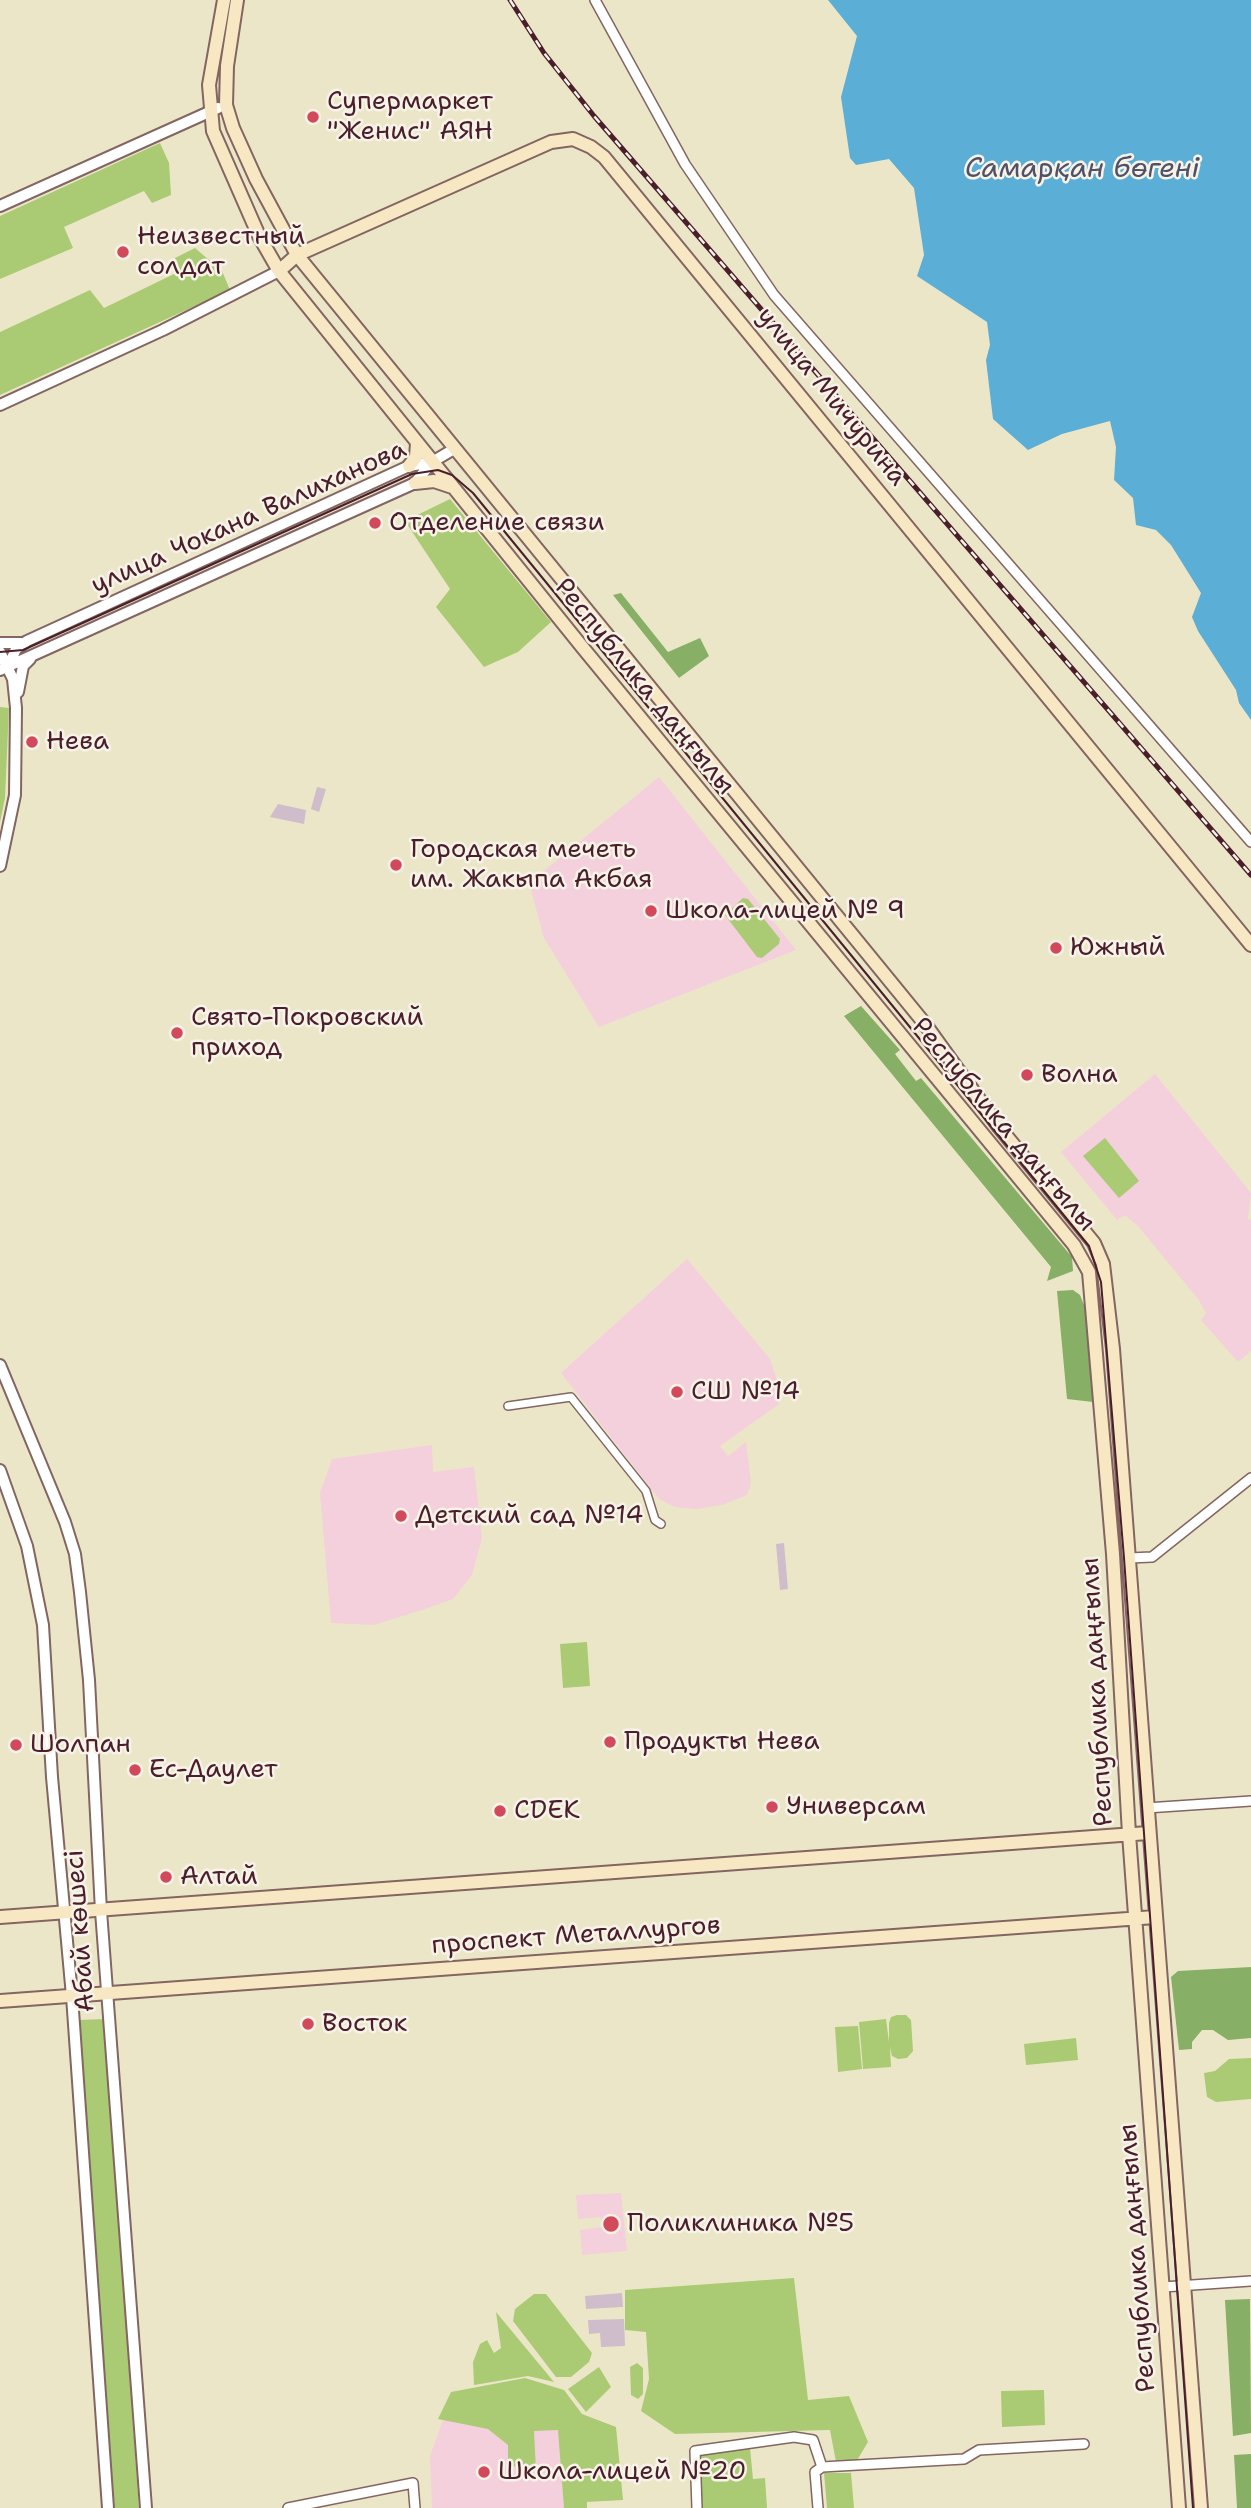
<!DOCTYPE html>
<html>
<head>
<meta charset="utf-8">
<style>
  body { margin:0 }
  canvas { display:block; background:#ece6c9 }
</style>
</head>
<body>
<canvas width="1251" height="2508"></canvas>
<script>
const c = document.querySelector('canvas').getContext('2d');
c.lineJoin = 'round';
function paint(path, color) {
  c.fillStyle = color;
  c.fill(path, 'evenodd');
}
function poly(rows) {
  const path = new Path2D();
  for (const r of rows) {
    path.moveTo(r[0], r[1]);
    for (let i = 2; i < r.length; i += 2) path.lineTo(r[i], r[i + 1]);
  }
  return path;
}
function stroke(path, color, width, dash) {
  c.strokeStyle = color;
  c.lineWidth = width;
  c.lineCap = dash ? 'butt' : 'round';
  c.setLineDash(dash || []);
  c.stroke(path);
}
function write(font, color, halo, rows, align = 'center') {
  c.font = font + ' "Shantell Sans",sans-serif';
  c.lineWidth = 5;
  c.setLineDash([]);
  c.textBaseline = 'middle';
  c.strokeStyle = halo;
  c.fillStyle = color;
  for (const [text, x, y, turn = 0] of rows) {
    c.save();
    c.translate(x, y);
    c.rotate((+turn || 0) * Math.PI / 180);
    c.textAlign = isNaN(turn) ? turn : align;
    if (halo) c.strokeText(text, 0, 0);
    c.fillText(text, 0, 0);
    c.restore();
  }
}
const built = poly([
  [659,777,796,950,599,1027,544,938,529,883],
  [1155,1074,1251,1193,1248,1218,1251,1221,1251,1351,1238,1362,1201,1320,1206,1314,1199,1300,1137,1225,1125,1215,1117,1220,1061,1152],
  [687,1259,770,1359,777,1380,779,1404,720,1446,728,1456,746,1442,751,1483,747,1495,722,1505,696,1509,675,1507,659,1499,561,1373],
  [432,1445,433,1472,474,1467,482,1538,472,1575,453,1599,428,1608,374,1625,331,1623,320,1493,332,1459],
  [621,2193,627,2251,582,2255,580,2230,602,2227,601,2217,578,2219,576,2195],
  [443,2420,574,2421,587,2508,432,2508,430,2456]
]);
const industrial = poly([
  [317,787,326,789,319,812,311,809],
  [278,804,306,810,304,824,270,817],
  [784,1543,788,1589,780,1590,776,1544],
  [622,2293,623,2307,586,2309,585,2296],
  [624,2319,625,2346,601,2347,600,2333,589,2334,588,2320]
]);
const green = poly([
  [160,143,169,163,171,195,152,203,144,191,64,227,73,248,0,279,0,216],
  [195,248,222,271,230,290,0,395,0,332,90,290,104,308,180,271,175,258],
  [450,499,551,622,518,652,484,667,436,607,450,589,405,521],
  [0,707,9,708,5,798,0,822],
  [743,898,748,899,780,939,779,944,762,958,757,957,725,915],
  [1105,1138,1139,1181,1119,1198,1083,1156],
  [587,1642,590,1686,563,1688,560,1644],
  [897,2015,906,2015,911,2020,913,2051,907,2058,898,2059,892,2056,890,2047,891,2067,863,2069,859,2022,886,2019,889,2042,889,2023,891,2017],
  [104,2019,139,2508,114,2508,79,2020],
  [858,2026,862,2069,838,2072,835,2027],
  [1076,2038,1078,2060,1026,2065,1024,2044],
  [1251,2058,1251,2099,1216,2102,1207,2097,1204,2073,1215,2071,1229,2059],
  [794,2278,808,2400,849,2396,868,2442,856,2462,836,2462,830,2430,675,2434,641,2411,649,2379,646,2332,625,2330,625,2290],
  [534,2294,546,2294,592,2353,589,2362,571,2377,556,2377,513,2321,515,2309],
  [496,2312,554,2382,528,2376,474,2385,473,2362,480,2344,487,2340,494,2353,501,2348],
  [637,2363,643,2368,643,2394,638,2399,631,2395,630,2367],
  [599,2367,611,2387,586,2412,568,2389],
  [525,2378,564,2390,582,2414,616,2427,623,2500,587,2502,587,2508,564,2508,558,2430,534,2431,536,2471,508,2465,508,2445,488,2429,438,2419,451,2392],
  [1044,2390,1045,2425,1002,2427,1001,2391],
  [750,2448,753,2479,765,2478,767,2508,701,2508,699,2454],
  [824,2473,851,2473,854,2508,827,2508]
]);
const forest = poly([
  [621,593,668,652,700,638,709,656,679,678,613,595],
  [861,1006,900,1050,895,1054,916,1081,921,1078,1072,1257,1073,1271,1047,1281,1051,1267,844,1016],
  [1073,1290,1080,1295,1088,1315,1093,1402,1067,1399,1057,1291],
  [1251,1967,1251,2038,1228,2040,1213,2030,1202,2030,1192,2042,1192,2049,1179,2050,1171,1977,1178,1971],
  [1250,2299,1251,2433,1233,2436,1225,2300],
  [1251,2454,1251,2508,1237,2508,1234,2455]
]);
const water = poly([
  [828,0,1251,0,1251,720,1239,703,1236,690,1198,631,1192,617,1201,593,1171,545,1156,530,1136,525,1133,498,1114,480,1116,447,1110,421,1062,434,1028,450,993,419,986,360,990,345,987,322,917,276,924,255,914,188,889,159,856,165,850,158,841,97,857,36]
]);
const pedestrian = poly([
  [508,1406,571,1397,646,1491,655,1520,661,1524]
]);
const minor = poly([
  [595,0,685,164,774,295,1251,842],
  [1129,1558,1152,1557,1251,1478],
  [1146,1808,1251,1801],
  [1163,2287,1251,2281],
  [288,2508,413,2483,415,2508],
  [697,2508,695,2451,794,2437,813,2440,822,2467],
  [818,2508,815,2472,822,2467,964,2459,979,2450,1084,2444]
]);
const tertiary = poly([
  [0,206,218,108],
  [0,405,163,330,279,271],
  [0,643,21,643],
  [0,652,13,679,16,708,15,795,0,866],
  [8,667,16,649,27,641,409,466,432,462,454,449],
  [0,670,415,483,432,462],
  [18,692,23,666,30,659],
  [0,1365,65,1522,75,1554,80,1592,89,1680,101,1911,146,2508],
  [0,1470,27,1546,43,1625,52,1777,72,1996,108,2508]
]);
const secondary = poly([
  [224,0,209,85,213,131,259,236,279,271,583,648,1074,1245,1089,1272,1113,1554,1129,1834,1179,2508],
  [237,0,227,66,226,105,233,128,256,179,297,255,925,1024,999,1127,1094,1243,1103,1264,1113,1349,1201,2508],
  [279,271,297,255,551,142,573,139,591,147,604,157,1251,945],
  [409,466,416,457,417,443],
  [415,483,434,481,452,487],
  [0,1917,1148,1833],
  [0,2001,1155,1917]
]);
const tram = poly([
  [0,652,23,650,412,474,438,470,452,475,473,493,1089,1246,1101,1282,1124,1558,1193,2508]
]);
const rail = poly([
  [510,0,544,53,594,116,1251,875]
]);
const markers = [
  [313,117,7,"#d1495b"],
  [123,252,7,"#d1495b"],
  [375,523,7,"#d1495b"],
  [32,742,7,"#d1495b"],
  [396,865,7,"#d1495b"],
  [651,911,7,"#d1495b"],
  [1056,948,7,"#d1495b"],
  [177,1033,7,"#d1495b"],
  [1027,1075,7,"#d1495b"],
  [677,1392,7,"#d1495b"],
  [401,1516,7,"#d1495b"],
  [610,1742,7,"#d1495b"],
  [16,1745,7,"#d1495b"],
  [135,1770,7,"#d1495b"],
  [772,1807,7,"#d1495b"],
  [500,1811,7,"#d1495b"],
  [166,1877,7,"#d1495b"],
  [308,2024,7,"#d1495b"],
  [611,2224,9,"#d1495b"],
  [484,2472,7,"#d1495b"]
];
const poiNames = [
  ["Супермаркет",327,102],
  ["\"Женис\" АЯН",327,132],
  ["Неизвестный",137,237],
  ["солдат",137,267],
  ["Отделение связи",389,523],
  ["Нева",46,742],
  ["Городская мечеть",410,850],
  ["им. Жакыпа Акбая",410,880],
  ["Школа-лицей № 9",665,911],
  ["Южный",1070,948],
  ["Свято-Покровский",191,1018],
  ["приход",191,1048],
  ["Волна",1041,1075],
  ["СШ №14",691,1392],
  ["Детский сад №14",415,1516],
  ["Продукты Нева",624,1742],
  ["Шолпан",30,1745],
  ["Ес-Даулет",149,1770],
  ["Универсам",786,1807],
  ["CDEK",514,1811],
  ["Алтай",180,1877],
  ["Восток",322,2024],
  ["Поликлиника №5",627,2224],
  ["Школа-лицей №20",498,2472]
];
const streetNames = [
  ["улица Мичурина",831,397,51],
  ["улица Чокана Валиханова",249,518,-24],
  ["Республика даңғылы",644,687,51],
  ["Республика даңғылы",1003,1125,50],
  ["Республика даңғылы",1098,1692,-93],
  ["Абай көшесі",81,1931,-94],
  ["проспект Металлургов",576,1936,-4],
  ["Республика даңғылы",1138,2258,-94]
];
const waterNames = [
  ["Самарқан бөгені",1082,170]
];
paint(built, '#f4cfdc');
paint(industrial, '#d0bdcc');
paint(green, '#aacb73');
paint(forest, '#87af65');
paint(water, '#5baed6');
stroke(pedestrian, '#836562', 10);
stroke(minor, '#836562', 12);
stroke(tertiary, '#836562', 14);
stroke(secondary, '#836562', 16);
stroke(pedestrian, '#fff', 7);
stroke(minor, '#fff', 9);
stroke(tertiary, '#fff', 10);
stroke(secondary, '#f7e8c3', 12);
stroke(tram, '#4a1f2b', 2);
stroke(rail, '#4a1f2b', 5);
stroke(rail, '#f7f3e8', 2.5, [8]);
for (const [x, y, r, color] of markers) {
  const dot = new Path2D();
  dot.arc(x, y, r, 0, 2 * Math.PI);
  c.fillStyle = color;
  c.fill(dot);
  stroke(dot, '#f7f3e8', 2.5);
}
write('26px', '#4a1f2b', '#f7f3e8', poiNames, 'left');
write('26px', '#4a1f2b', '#f7f3e8', streetNames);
write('italic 28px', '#505167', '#f7f3e8', waterNames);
</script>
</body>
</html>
